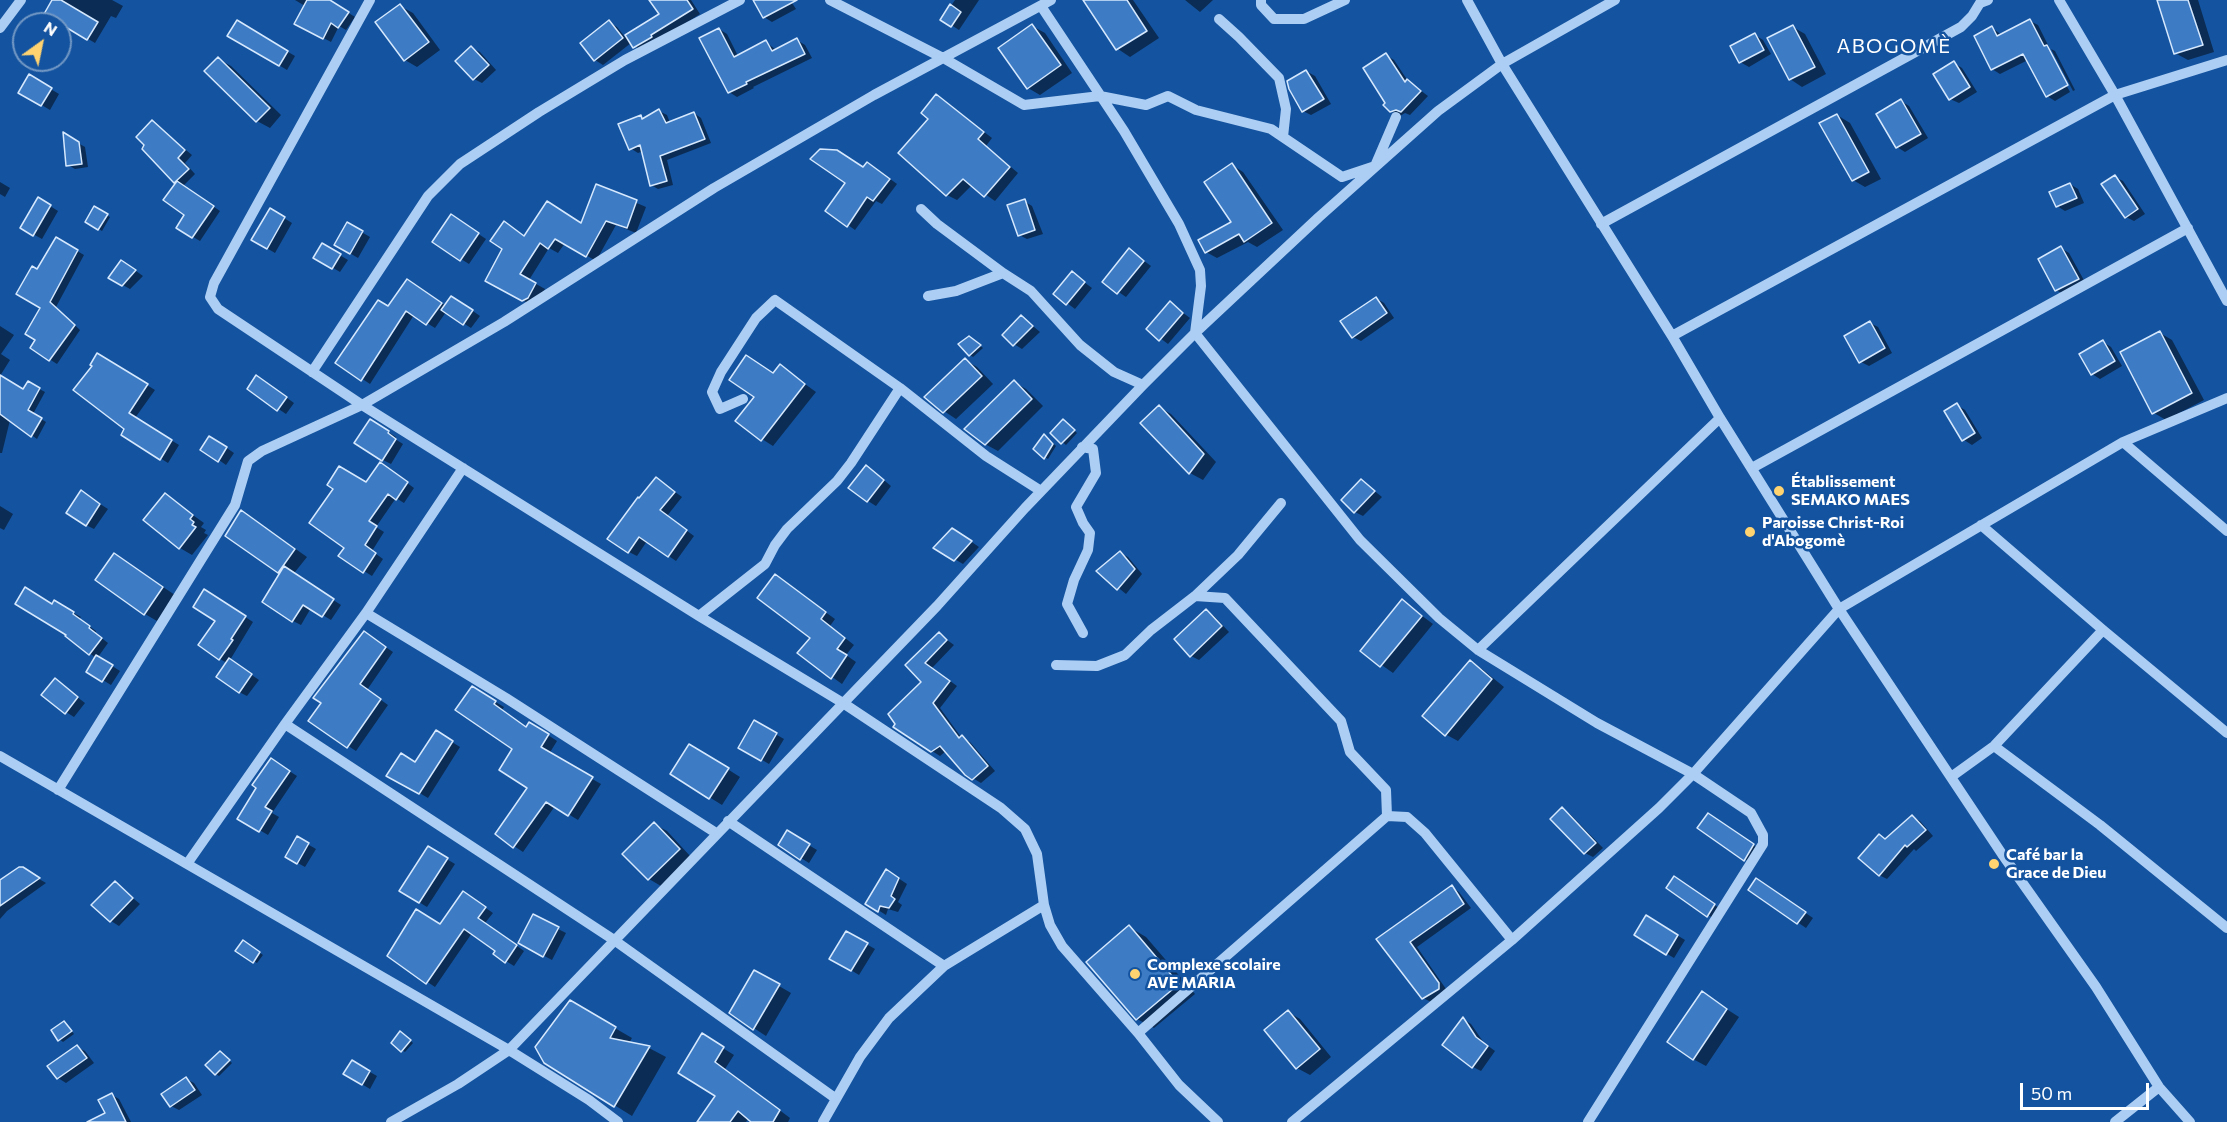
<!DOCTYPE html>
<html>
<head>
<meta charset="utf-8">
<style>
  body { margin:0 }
  #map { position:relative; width:2227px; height:1122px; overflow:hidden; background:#14539f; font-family:Commissioner,sans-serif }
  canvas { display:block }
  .north { position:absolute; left:12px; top:12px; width:60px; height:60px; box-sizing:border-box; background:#14539f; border:2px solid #7298c5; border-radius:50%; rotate:33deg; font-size:16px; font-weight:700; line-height:24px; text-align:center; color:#fff }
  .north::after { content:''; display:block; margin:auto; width:21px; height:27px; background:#ffd36f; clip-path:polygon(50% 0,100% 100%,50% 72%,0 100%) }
  .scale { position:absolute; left:2020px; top:1083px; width:129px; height:27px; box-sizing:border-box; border:3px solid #fff; border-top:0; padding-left:8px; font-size:18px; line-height:21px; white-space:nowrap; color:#fff; -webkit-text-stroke:4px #14539f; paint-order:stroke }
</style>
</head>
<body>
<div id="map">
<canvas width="2227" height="1122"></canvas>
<div class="north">N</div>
<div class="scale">50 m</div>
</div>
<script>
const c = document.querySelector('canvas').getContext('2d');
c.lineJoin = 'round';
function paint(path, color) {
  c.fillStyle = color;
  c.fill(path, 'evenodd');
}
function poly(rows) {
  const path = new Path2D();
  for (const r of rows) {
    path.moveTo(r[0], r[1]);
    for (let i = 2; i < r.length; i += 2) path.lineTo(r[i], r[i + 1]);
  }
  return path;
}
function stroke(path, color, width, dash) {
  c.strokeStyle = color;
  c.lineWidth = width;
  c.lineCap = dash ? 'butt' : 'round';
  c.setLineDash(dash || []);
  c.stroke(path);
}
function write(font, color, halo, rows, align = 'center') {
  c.font = font + ' Commissioner,sans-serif';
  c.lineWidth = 5;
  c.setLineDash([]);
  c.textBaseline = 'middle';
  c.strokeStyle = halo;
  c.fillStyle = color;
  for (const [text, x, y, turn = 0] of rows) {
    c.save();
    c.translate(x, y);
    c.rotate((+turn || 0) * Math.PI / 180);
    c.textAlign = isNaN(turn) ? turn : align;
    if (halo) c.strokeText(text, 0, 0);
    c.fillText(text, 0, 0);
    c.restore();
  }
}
const shadow = poly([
  [54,0,112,0,123,6,116,18,111,16,95,43,46,14],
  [295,0,328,0,355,17,346,30,339,26,331,42,296,23,305,6],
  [657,0,691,0,700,14,642,51,631,43,603,65,595,60,609,22,617,27,625,37,661,15],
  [764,0,790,0,796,9,772,22,764,17],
  [955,0,979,0,959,30,942,19],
  [1085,0,1133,0,1159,38,1130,57,1118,49],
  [1185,0,1213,0,1200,12],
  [2158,0,2198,0,2214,52,2188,60,2175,53],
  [400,6,413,13,440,50,417,67,405,60],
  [2030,21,2038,25,2049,47,2046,47,2070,92,2055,101,2047,96,2028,60,2000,74,1992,69,1976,37,1992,28,2002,35],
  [237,22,295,56,287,70,229,35],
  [1032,26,1045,33,1072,73,1040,95,1028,88],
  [1793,27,1805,34,1826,74,1802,87,1790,79],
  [719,29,727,34,738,56,766,42,776,50,797,40,805,45,812,58,753,87,754,88,737,97,729,92],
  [1755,35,1763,40,1771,54,1749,67,1740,62],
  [24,40,24,55,17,51],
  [472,48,480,52,496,70,482,83,474,79,457,61],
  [2051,49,2055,51,2075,90,2073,91],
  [1386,55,1394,60,1408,81,1428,96,1410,115,1405,113,1400,116,1391,111],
  [218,59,231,66,281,115,270,128,257,121],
  [1954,63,1962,68,1977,92,1959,103,1950,99],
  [1306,71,1315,76,1331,104,1311,115,1303,111],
  [29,76,59,94,50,110,20,92],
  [937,96,992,138,986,146,1018,173,995,201,972,185,957,200,947,195,930,119],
  [1901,101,1909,106,1928,138,1905,152,1897,147],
  [659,111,667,115,670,123,694,113,701,118,711,143,667,160,673,185,658,189,651,185,643,151,638,153,630,148,640,117,644,119],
  [1837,115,1850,123,1881,179,1865,187,1853,180],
  [152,122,192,155,185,163,195,174,183,186,220,211,200,241,178,228,186,215,177,183],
  [64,135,85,147,88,167,75,169,68,165],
  [1232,165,1243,172,1283,230,1257,247,1248,242,1217,258,1206,252,1233,223],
  [875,168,897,184,882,204,876,201,855,230,848,225,864,169],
  [2115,177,2123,181,2145,214,2134,221,2126,217],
  [0,182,10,188,5,197,0,194],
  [2070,184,2078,189,2084,203,2065,211,2057,206],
  [597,186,646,207,636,233,616,225,596,261,565,243,558,253,549,248,529,280,545,289,537,303,533,306,487,280,525,237,582,225],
  [39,199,58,211,42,239,22,228],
  [1024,201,1032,206,1043,234,1027,239,1019,235],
  [95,208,110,217,102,231,87,222],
  [271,210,292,223,275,253,253,240],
  [459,221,486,239,469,264,461,259],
  [348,224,370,237,358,258,336,245],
  [57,239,84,255,56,307,80,330,57,364,32,348,38,340,42,308,38,271],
  [323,245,348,260,340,272,315,257],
  [2061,248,2069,253,2086,284,2065,295,2056,290],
  [1129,250,1151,266,1126,297,1104,282],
  [129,266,143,276,130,289,110,278],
  [1072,273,1092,288,1075,309,1055,294],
  [416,285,446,306,460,302,480,316,471,328,446,312,435,328,414,315,370,384,337,362,389,308],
  [1376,298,1384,303,1394,318,1361,341,1353,337],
  [1170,303,1190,318,1168,344,1148,329],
  [1021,316,1040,332,1022,349,1014,344],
  [1870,323,1878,327,1892,353,1869,366,1861,362],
  [0,326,14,335,1,354,10,360,0,376],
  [2160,333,2172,340,2204,400,2166,420,2154,413],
  [972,340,983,348,973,357,970,355],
  [2103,342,2111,347,2122,366,2100,379,2092,374],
  [98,355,155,390,135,418,179,445,168,463,123,435,126,428,94,365],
  [747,357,774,374,780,366,816,392,773,446,762,439,756,397],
  [965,360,977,367,993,384,956,419,944,411],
  [0,377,24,391,28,383,45,392,33,414,46,422,37,439,10,420,2,453,0,453],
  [265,382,294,403,286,414,249,389],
  [1014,382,1026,389,1043,406,998,451,985,444],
  [1957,405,1965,410,1982,438,1972,445,1964,440,1946,411],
  [1159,407,1171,414,1216,462,1203,480,1190,473,1142,423],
  [371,421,396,437,395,439,403,444,391,464,383,460],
  [1067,423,1077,433,1066,445,1052,433],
  [1045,436,1056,446,1048,459,1045,457],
  [218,442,234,453,226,465,219,460],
  [388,469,414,488,404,503,396,498,376,527,384,532,372,551,383,559,372,576,340,556,346,547,366,484],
  [874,472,891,486,876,506,868,501],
  [657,479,682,497,667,516,694,536,676,561,647,541,637,556,629,552],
  [1362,481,1382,497,1363,516,1355,512],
  [165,495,204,523,201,527,206,530,204,533,208,535,192,555,180,548],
  [89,497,108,509,94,529,86,525],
  [0,506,13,514,4,530,0,528],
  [253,519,307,557,295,572,295,575,341,605,331,620,311,608,301,625,293,621,281,573,227,535],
  [960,534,979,547,963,564,936,548],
  [1120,553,1128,557,1142,574,1126,594,1098,571],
  [115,555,175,595,157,621,145,614],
  [775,576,835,619,830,626,854,645,846,655,856,662,842,684,799,653,812,637],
  [213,596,253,622,230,660,259,680,247,696,239,692,227,663,220,659],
  [1402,601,1433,624,1393,673,1362,651],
  [54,602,81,617,79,619,96,631,95,633,108,643,98,657,120,671,111,685,88,671,96,658,67,636],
  [1206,611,1214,616,1229,632,1199,660,1191,656],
  [939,634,954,645,932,668,957,686,940,708,961,737,970,742,995,771,981,783,966,774,946,751,940,756,932,751,924,682,907,665],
  [372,638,393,652,367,690,388,705,356,751,310,721],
  [1470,662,1482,669,1504,687,1458,741,1445,734],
  [55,680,85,703,74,717,66,712],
  [472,688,504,707,502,710,527,728,539,729,557,741,549,754,601,784,578,820,555,806,523,852,514,846,529,787,514,749],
  [754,722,784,739,769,764,740,747],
  [444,737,460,747,428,798,408,786,416,763],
  [702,753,740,777,722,805,672,774],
  [278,764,297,776,272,813,279,817,268,835,239,818],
  [1562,809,1570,814,1603,848,1593,857,1585,853],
  [1912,817,1920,821,1933,836,1916,851,1914,849,1887,879,1879,875],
  [1716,820,1761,850,1752,864,1745,859],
  [654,824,667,831,691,857,661,886,649,879],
  [787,832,817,850,809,863,780,845],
  [297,838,316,849,305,867,287,857],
  [428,848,455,864,427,907,401,891],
  [22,869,46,883,7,911,0,919,0,882],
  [895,876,907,884,898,902,902,905,898,912,888,909,886,915,867,903],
  [115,883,140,904,119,926,111,921],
  [1682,883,1722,910,1716,920,1708,915],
  [1764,885,1813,918,1806,928,1750,890],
  [1452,887,1459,892,1471,908,1417,947,1446,989,1431,1002,1423,998,1378,939],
  [471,898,493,913,485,923,524,951,514,966,506,961,497,951,472,933,435,987,389,956,441,926],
  [1647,917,1685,940,1674,958,1636,935],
  [1129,927,1146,937,1195,994,1154,1028,1137,1019],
  [558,929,566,933,552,960,520,943],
  [847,933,875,949,859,975,831,958],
  [243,942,263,955,257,963,237,950],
  [755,972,791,993,766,1036,731,1013],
  [1714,1001,1739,1017,1706,1066,1693,1059],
  [570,1002,632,1038,629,1043,649,1048,666,1057,632,1116,545,1062],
  [1288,1012,1300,1019,1331,1057,1310,1075,1297,1068],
  [1463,1019,1471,1024,1484,1043,1495,1051,1481,1071,1473,1067],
  [65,1023,74,1034,63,1042,59,1039],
  [404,1035,413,1043,405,1052,402,1050],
  [702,1035,734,1055,725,1069,790,1118,788,1122,754,1122,749,1118,746,1122,698,1122,717,1096],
  [77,1047,85,1051,94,1063,66,1083,58,1078,50,1066],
  [221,1053,232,1063,219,1076,216,1074],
  [352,1062,377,1076,370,1089,345,1074],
  [186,1079,194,1083,202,1095,179,1110,171,1106],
  [112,1095,119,1099,131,1122,99,1122,107,1113]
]);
const building = poly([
  [52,0,61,0,98,22,87,40,44,14,52,0],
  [307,0,330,0,349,12,338,28,331,23,323,39,294,24,307,0],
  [649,0,687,0,693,9,651,35,652,37,633,48,625,35,659,14,649,0],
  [753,0,797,0,763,18,753,0],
  [1083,0,1127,0,1147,31,1116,50,1083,0],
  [2157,0,2188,0,2203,45,2174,54,2157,0],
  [400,4,429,42,404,61,375,22,400,4],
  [950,4,961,12,951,27,940,20,950,4],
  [2030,19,2044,46,2047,45,2068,85,2046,97,2023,54,1991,70,1974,36,1992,26,1997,36,2030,19],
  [237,20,288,51,279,66,227,36,237,20],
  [609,20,623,38,594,61,580,43,609,20],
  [1032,24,1061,65,1027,89,998,48,1032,24],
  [1793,25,1815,67,1789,80,1767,38,1793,25],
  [719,28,734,57,766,40,772,51,797,38,805,54,746,82,747,84,728,93,699,38,719,28],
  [1755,33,1764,50,1739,63,1730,46,1755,33],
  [471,46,489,65,473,80,455,61,471,46],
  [1386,53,1405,82,1407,79,1421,91,1401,112,1396,110,1390,112,1383,105,1385,103,1363,68,1386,53],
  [218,57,270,108,256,122,204,71,218,57],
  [1954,61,1970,87,1949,100,1933,74,1954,61],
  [1306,70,1324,99,1302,112,1289,89,1287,81,1306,70],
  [29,74,52,88,41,106,18,93,29,74],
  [936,94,984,132,978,139,1010,167,984,197,963,179,946,196,898,153,928,119,921,113,936,94],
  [1901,99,1921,134,1896,148,1876,114,1901,99],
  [659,109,666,123,694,112,705,139,660,156,667,181,650,186,640,145,629,150,618,124,641,115,642,119,659,109],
  [1837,114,1869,172,1852,181,1819,123,1837,114],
  [152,120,185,150,178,158,189,169,174,183,142,149,144,145,136,137,152,120],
  [63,132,79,142,82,164,66,166,63,132],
  [820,149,837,150,863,167,867,162,890,179,873,201,867,197,847,227,825,211,845,183,810,159,820,149],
  [1232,163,1272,223,1244,242,1239,234,1205,253,1198,240,1231,222,1204,182,1232,163],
  [2115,175,2138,209,2125,218,2101,184,2115,175],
  [177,181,214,206,192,238,176,228,184,215,163,200,177,181],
  [2070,183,2077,198,2056,207,2049,192,2070,183],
  [596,184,637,200,627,228,606,221,586,257,555,239,548,249,540,243,520,274,536,283,528,298,522,301,485,281,502,249,490,241,504,221,524,236,547,201,581,223,596,184],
  [38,197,51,205,33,236,20,228,38,197],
  [1025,199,1035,230,1018,236,1007,205,1025,199],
  [94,206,108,214,98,230,85,222,94,206],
  [270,208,285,217,267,249,251,240,270,208],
  [451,214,479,233,460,261,432,242,451,214],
  [347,222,363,231,350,254,334,245,347,222],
  [56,237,78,250,50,302,75,325,49,361,30,348,35,340,25,334,40,308,16,294,32,266,37,269,56,237],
  [322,243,341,254,332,269,313,258,322,243],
  [2061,246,2079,279,2055,291,2038,259,2061,246],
  [1129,248,1144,261,1117,294,1102,282,1129,248],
  [121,260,136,270,122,286,108,278,121,260],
  [1072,271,1085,282,1066,305,1053,294,1072,271],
  [407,279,442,303,426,325,406,311,361,381,335,363,378,300,388,306,407,279],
  [451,296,473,310,463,325,441,310,451,296],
  [1376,297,1387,313,1352,338,1340,321,1376,297],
  [1170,301,1183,313,1159,341,1146,329,1170,301],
  [1021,315,1033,326,1013,346,1002,335,1021,315],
  [1870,321,1885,348,1859,363,1844,336,1870,321],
  [2160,331,2192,393,2152,414,2120,352,2160,331],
  [969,336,981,345,969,356,958,344,969,336],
  [2103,340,2115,361,2091,375,2079,354,2103,340],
  [97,353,148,384,129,413,172,440,160,460,121,435,124,429,73,390,92,366,90,365,97,353],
  [746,355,773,373,780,364,805,384,761,441,735,421,754,397,729,380,746,355],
  [965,358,982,376,943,413,924,397,965,358],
  [0,375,23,389,28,381,40,388,28,410,42,418,31,437,0,414,0,375],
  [256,375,287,397,277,411,247,389,256,375],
  [1014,380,1032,399,985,445,964,429,1014,380],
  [1957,403,1975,433,1962,441,1944,411,1957,403],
  [1159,405,1204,454,1189,474,1140,423,1159,405],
  [370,419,389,431,388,433,396,439,382,461,354,443,370,419],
  [1063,419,1075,430,1061,444,1050,433,1063,419],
  [1044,434,1053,444,1044,459,1033,449,1044,434],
  [209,436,227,447,218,462,200,450,209,436],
  [380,462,408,482,396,500,388,494,369,521,377,526,365,545,376,553,363,573,338,556,344,548,309,523,333,489,327,485,339,466,366,482,380,462],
  [866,465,884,480,867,502,848,488,866,465],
  [656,477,675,492,660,510,687,530,668,557,639,537,628,553,607,539,638,497,639,498,656,477],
  [1361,479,1375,491,1354,513,1341,500,1361,479],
  [81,490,100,504,86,526,66,513,81,490],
  [165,493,193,515,190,519,194,522,192,525,196,527,179,549,143,520,165,493],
  [241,510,295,549,278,573,225,536,241,510],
  [952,528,972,541,954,561,933,548,952,528],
  [1120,551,1135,569,1117,590,1096,571,1120,551],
  [114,553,163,587,144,615,95,580,114,553],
  [284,566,334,599,322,617,303,605,292,622,262,602,284,566],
  [775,574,826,612,821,619,845,638,837,649,847,655,831,679,797,653,810,638,757,598,775,574],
  [25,587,52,604,54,600,74,612,73,614,90,626,89,628,102,638,89,655,65,636,66,635,15,604,25,587],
  [204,589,246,616,231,639,233,640,219,660,198,645,215,621,193,607,204,589],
  [1402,599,1422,616,1380,667,1360,651,1402,599],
  [1206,609,1222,626,1190,657,1174,639,1206,609],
  [364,631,386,647,360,684,381,699,347,748,308,721,321,703,313,698,364,631],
  [939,632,947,640,925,663,950,681,933,703,959,738,962,735,988,766,972,780,965,775,940,746,931,752,893,727,895,724,888,714,921,682,905,665,939,632],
  [96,655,113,665,102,682,86,672,96,655],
  [229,658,252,674,239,693,216,677,229,658],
  [1470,660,1492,679,1445,736,1422,716,1470,660],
  [55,678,78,697,65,714,41,695,55,678],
  [472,686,496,701,494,704,526,727,529,722,549,734,541,747,593,777,568,816,546,802,513,848,495,834,527,788,499,770,512,749,455,710,472,686],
  [754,720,777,733,761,761,738,748,754,720],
  [436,730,453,741,419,794,386,776,401,753,415,762,436,730],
  [689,744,729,768,709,799,670,774,689,744],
  [271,758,290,771,265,807,272,811,259,832,237,819,256,788,252,785,271,758],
  [1562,807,1596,843,1584,854,1550,819,1562,807],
  [1708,813,1754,844,1744,861,1697,828,1708,813],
  [1912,815,1926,830,1907,847,1905,845,1879,876,1858,858,1879,834,1885,839,1912,815],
  [654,822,680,849,648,880,622,854,654,822],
  [787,830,810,844,800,860,778,845,787,830],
  [297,836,309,843,297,864,285,857,297,836],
  [428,846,448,858,419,903,399,891,428,846],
  [19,867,23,867,40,878,0,906,0,880,19,867],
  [886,869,899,878,891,896,895,899,889,908,880,906,878,912,865,904,886,869],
  [1674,876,1715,904,1707,917,1666,888,1674,876],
  [1756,878,1806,912,1797,924,1748,890,1756,878],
  [115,881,133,898,110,922,91,905,115,881],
  [1452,885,1464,904,1410,942,1439,983,1439,989,1422,999,1376,939,1452,885],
  [463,891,486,907,478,918,517,945,505,963,493,954,495,951,464,929,426,984,387,956,416,909,440,924,463,891],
  [533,914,559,927,543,957,518,943,533,914],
  [1646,915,1678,935,1666,955,1634,935,1646,915],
  [1129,925,1179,984,1136,1020,1086,962,1129,925],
  [846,931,868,943,851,971,829,959,846,931],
  [243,940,260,952,253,963,235,951,243,940],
  [754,970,780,984,753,1030,729,1013,754,970],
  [1702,991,1727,1009,1693,1060,1667,1042,1702,991],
  [570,1000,616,1027,610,1038,650,1046,614,1107,544,1063,535,1047,570,1000],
  [1288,1010,1320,1049,1296,1069,1264,1030,1288,1010],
  [1463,1017,1476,1037,1488,1046,1472,1068,1442,1045,1463,1017],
  [64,1021,72,1031,58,1041,51,1030,64,1021],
  [400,1031,411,1040,401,1052,391,1043,400,1031],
  [702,1033,724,1047,715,1062,780,1110,773,1122,751,1122,738,1111,730,1122,697,1122,715,1096,678,1073,702,1033],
  [77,1045,87,1058,57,1079,47,1066,77,1045],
  [220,1051,230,1060,215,1075,205,1065,220,1051],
  [352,1060,370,1071,362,1085,343,1074,352,1060],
  [186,1077,195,1090,170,1107,161,1094,186,1077],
  [112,1093,126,1122,87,1122,105,1113,98,1100,112,1093]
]);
const minor = poly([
  [370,0,214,283,210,297,218,309,362,405,699,616,843,703,1001,808,1025,829,1037,854,1044,905,1050,925,1062,946,1138,1033,1179,1085,1218,1122],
  [830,0,945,59,1024,105,1100,96,1146,105,1168,96,1196,110,1271,129,1342,177,1375,166,1396,117],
  [1261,0,1261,5,1274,19,1304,19,1345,0],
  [1467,0,1502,64,1672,336,1720,418,1839,609,2002,854,2096,987,2159,1087,2190,1122],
  [2059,0,2115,95,2227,301],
  [1041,6,1124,131,1179,224,1200,270,1201,286,1195,333,1360,540,1439,618,1478,650,1597,723,1693,774,1751,813,1763,835,1763,844,1588,1122],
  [1219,19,1239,37,1279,78,1286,109,1283,137],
  [0,28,21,0],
  [921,209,937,224,1003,273],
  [1601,224,1961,27,1972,16,1980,3,1988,0],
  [928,296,956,291,1003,273,1031,291,1080,345,1114,372,1143,385],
  [1672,336,2115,95,2227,60],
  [312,372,428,196,460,164,539,112,625,60,740,0],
  [743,399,720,409,712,392,721,372,756,318,775,300,900,388,986,456,1041,491],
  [2123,442,2227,531],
  [1082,447,1093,449,1096,473,1076,507,1083,523,1090,533,1088,550,1074,580,1067,604,1083,633],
  [1752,468,2188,228],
  [1981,525,2103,630,2227,733],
  [1195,596,1225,598,1341,721,1350,752,1386,790,1387,816],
  [366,613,506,698,716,833],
  [699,616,765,564,775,545,787,529,837,481,851,463,900,388],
  [1478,650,1720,418],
  [1056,665,1097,666,1125,655,1151,630,1195,596,1238,555,1281,503],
  [285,724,614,940,835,1098],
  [1994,746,2100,825,2227,928],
  [0,756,509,1050,589,1100,618,1122],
  [1951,777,1994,746,2103,630],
  [58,790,235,505,248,461,262,451,362,405,504,322,714,188,874,95,1051,0],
  [728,821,944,966],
  [187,864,285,724,366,613,463,468],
  [1138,1033,1387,816,1407,817,1425,833,1512,940],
  [391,1122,458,1084,509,1050,937,606,1025,508,1143,385,1195,333,1319,217,1438,111,1502,64,1615,0],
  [823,1122,860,1057,889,1018,944,966,1044,905],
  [1292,1122,1512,940,1659,808,1693,774,1839,609,2123,442,2227,398],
  [2115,1122,2159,1087]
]);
const markers = [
  [1779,491,6,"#ffd36f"],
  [1750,532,6,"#ffd36f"],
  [1994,864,6,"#ffd36f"],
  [1135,974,6,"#ffd36f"]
];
const poiNames = [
  ["Établissement",1791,482],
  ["SEMAKO MAES",1791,500],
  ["Paroisse Christ-Roi",1762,523],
  ["d'Abogomè",1762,541],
  ["Café bar la",2006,855],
  ["Grace de Dieu",2006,873],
  ["Complexe scolaire",1147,965],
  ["AVE MARIA",1147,983]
];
const quarterNames = [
  ["ABOGOMÈ",1894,46]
];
paint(shadow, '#0007');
paint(building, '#3d7cc5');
stroke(building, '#d5e8fd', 1.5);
stroke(minor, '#accef4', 10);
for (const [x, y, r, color] of markers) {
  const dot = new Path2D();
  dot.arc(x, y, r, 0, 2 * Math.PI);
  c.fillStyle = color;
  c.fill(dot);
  stroke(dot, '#14539f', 2);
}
write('bold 16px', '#fff', '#14539f', poiNames, 'left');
c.letterSpacing = '1.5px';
write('20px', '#fff', '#14539f', quarterNames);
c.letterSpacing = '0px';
</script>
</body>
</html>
